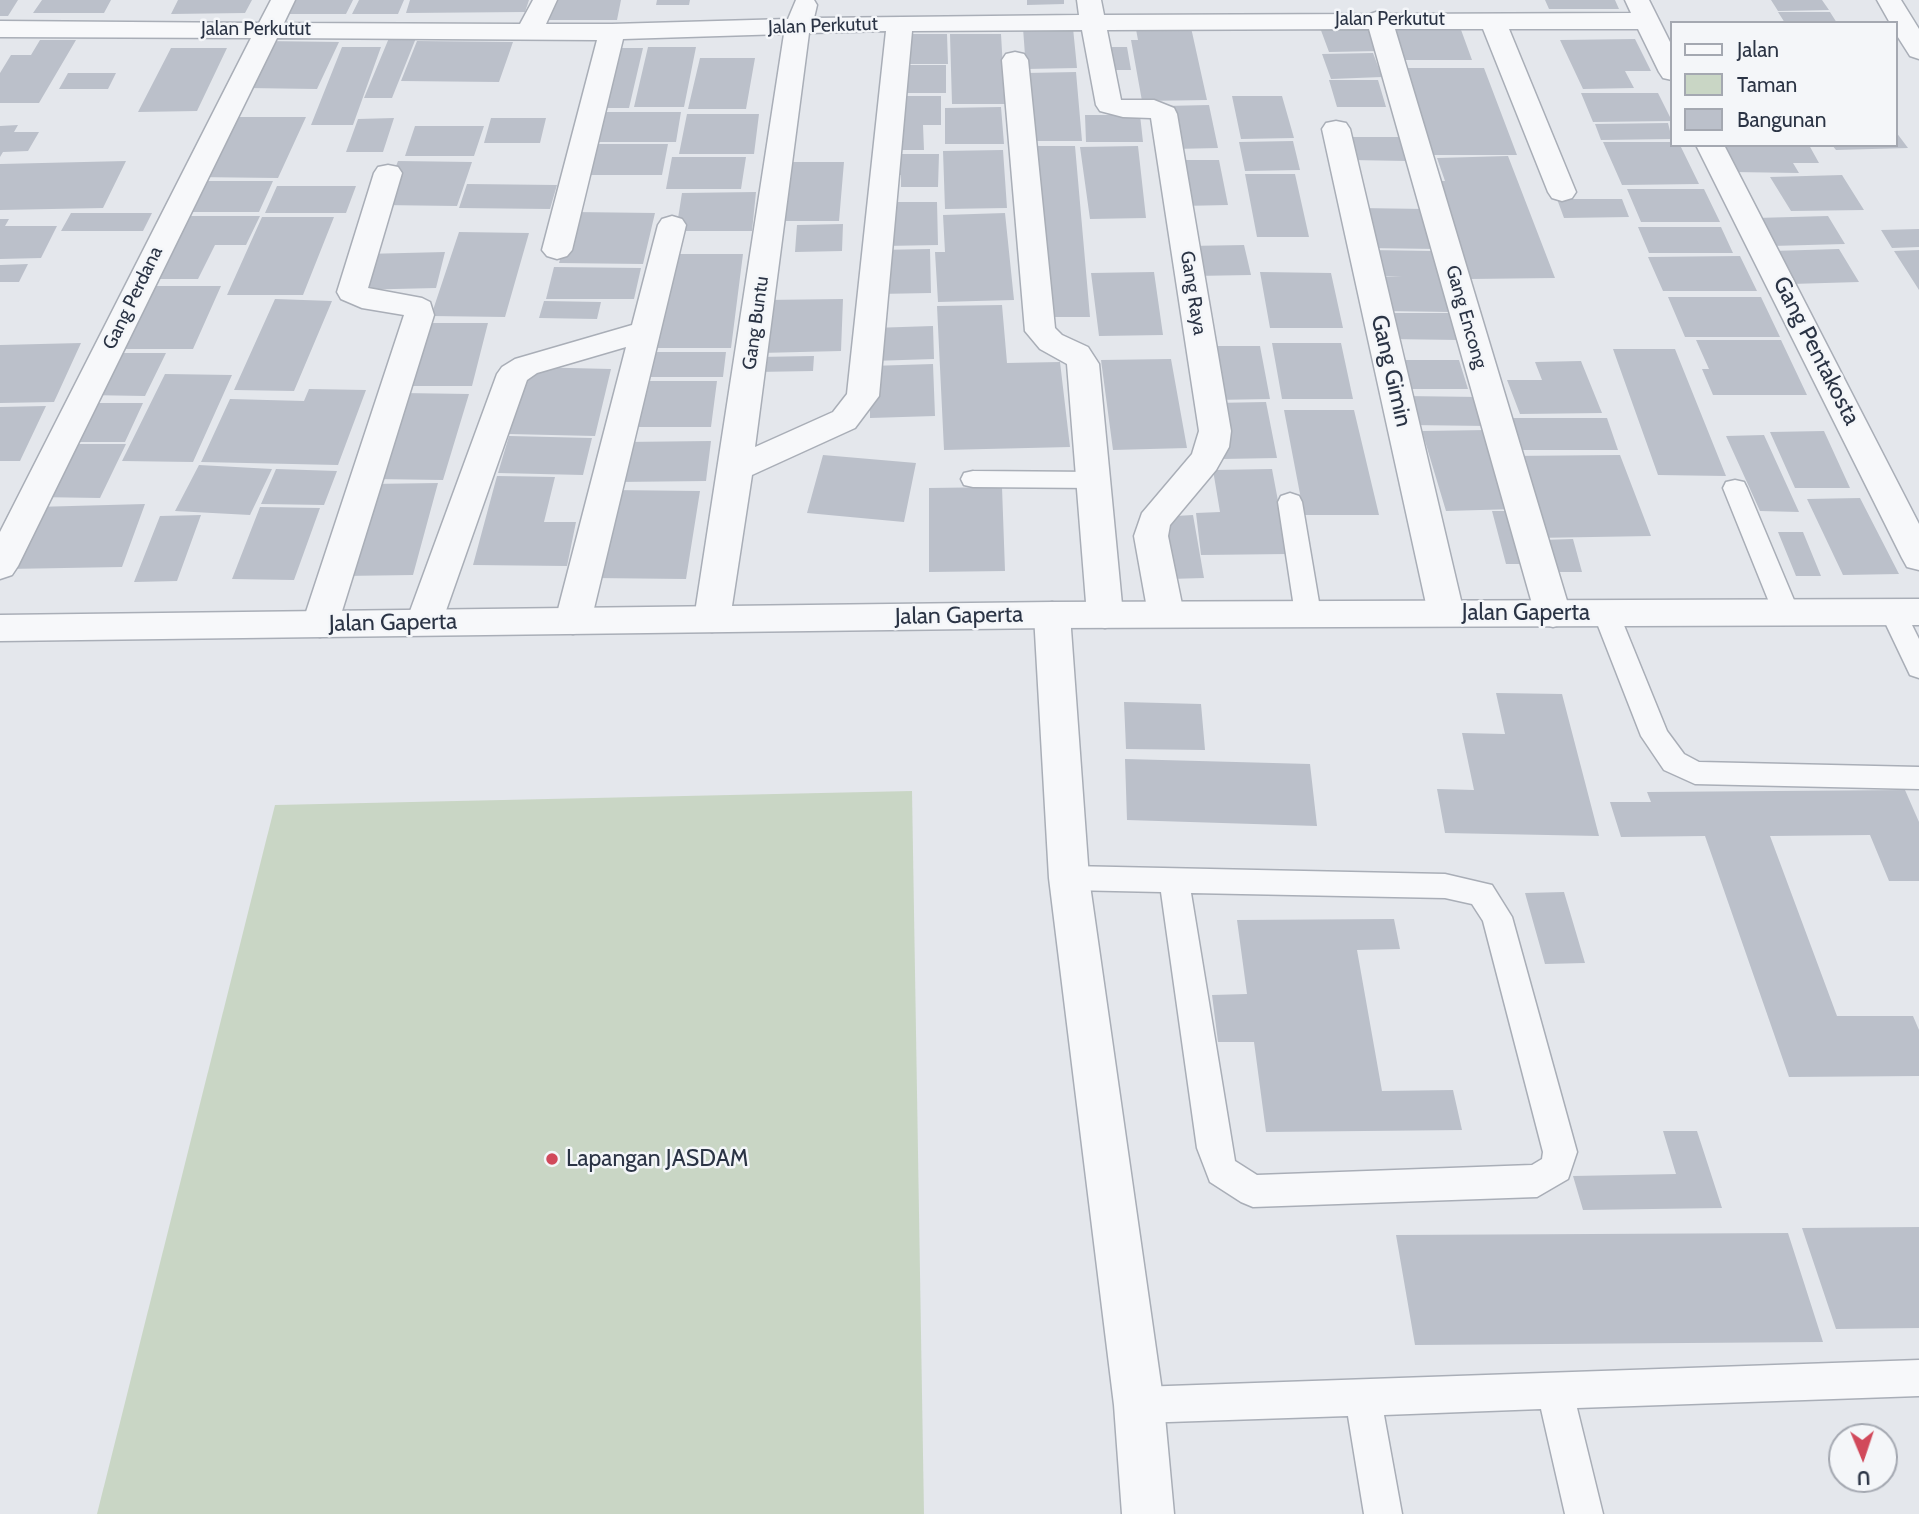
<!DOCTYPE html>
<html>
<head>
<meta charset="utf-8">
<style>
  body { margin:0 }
  #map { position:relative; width:1919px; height:1514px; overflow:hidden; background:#e4e7ec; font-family:Cabin,sans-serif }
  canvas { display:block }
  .legend { position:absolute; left:1670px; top:21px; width:228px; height:126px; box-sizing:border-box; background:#f4f6f9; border:2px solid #a4a8b1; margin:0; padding:9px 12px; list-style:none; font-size:21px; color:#2b3445 }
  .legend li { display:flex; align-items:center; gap:14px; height:35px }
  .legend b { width:35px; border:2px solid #a4a8b1 }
  .north { position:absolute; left:1828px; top:1423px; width:70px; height:70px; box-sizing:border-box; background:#f4f6f9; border:2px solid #a4a8b1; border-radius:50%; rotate:178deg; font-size:19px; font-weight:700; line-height:28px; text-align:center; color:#2b3445 }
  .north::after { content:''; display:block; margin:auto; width:24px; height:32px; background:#d1495b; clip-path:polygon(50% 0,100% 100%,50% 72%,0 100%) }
</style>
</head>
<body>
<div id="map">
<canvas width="1919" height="1514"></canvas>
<ul class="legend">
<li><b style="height:9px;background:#f7f8fa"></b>Jalan</li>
<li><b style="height:19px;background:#c9d6c5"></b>Taman</li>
<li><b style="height:19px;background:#bbc0ca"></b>Bangunan</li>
</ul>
<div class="north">U</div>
</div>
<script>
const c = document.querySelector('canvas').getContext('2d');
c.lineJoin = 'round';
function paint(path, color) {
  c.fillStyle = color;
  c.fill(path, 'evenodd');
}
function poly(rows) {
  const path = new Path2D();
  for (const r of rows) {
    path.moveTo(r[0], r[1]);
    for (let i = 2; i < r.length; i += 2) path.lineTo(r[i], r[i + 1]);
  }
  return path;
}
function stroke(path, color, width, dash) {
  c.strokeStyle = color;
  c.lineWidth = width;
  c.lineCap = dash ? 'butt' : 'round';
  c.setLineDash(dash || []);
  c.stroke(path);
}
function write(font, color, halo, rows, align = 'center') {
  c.font = font + ' Cabin,sans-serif';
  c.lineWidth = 5;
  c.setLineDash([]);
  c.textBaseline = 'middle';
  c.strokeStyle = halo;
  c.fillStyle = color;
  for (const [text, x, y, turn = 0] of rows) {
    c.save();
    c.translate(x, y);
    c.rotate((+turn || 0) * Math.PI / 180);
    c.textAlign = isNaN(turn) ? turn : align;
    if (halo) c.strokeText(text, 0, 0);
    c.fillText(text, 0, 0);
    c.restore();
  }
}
const green = poly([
  [912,791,924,1514,97,1514,275,805]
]);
const building = poly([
  [0,0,18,0,8,16,0,16],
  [42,0,111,0,104,13,33,13],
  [178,0,252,0,245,13,171,14],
  [294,0,353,0,346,14,287,14],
  [359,0,404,0,398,14,352,14],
  [410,0,529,0,525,12,406,13],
  [550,0,621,0,617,20,544,20],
  [657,0,690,0,689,5,656,5],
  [1027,0,1064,0,1064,4,1027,5],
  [1545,0,1615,0,1619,9,1549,9],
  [1771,0,1822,0,1829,10,1778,11],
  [1778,12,1830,12,1837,23,1785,23],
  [1190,23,1207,100,1142,101,1131,40,1138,40,1135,24],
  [1369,24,1379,51,1329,52,1319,25],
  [1388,27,1460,27,1472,60,1397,60],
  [1023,28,1073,28,1077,68,1026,69],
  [901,34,947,34,948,64,901,64],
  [950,34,1001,34,1005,104,952,104],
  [389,38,416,38,392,98,364,98],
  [1635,39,1651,71,1625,71,1634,88,1583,89,1560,40],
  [40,40,76,40,39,103,0,103,0,73,11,55,31,55],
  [265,41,339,42,317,89,247,88],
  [417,41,513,42,499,82,401,81],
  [342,47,381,47,353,125,311,125],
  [648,47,696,47,684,107,634,107],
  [1102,47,1127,47,1131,70,1106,70],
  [171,48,227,48,197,111,138,112],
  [611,48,643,48,629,108,596,108],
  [1373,53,1382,77,1331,79,1322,54],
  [700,58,755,58,746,109,688,109],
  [900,65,946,65,946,93,898,93],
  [1395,68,1484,68,1517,155,1422,155],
  [1076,72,1082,141,1030,141,1026,73],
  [68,73,116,73,108,89,59,89],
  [1329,80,1378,80,1386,107,1337,107],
  [1581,93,1658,93,1672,121,1593,122],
  [895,96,941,96,941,125,923,125,924,150,894,150],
  [1232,96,1282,96,1294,138,1241,139],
  [1209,105,1218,148,1173,149,1165,106],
  [1001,107,1004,144,945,144,945,108],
  [593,112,681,112,676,142,586,142],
  [687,114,759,114,754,154,679,154],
  [1085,115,1140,115,1143,142,1086,142],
  [225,117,306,117,278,178,194,177],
  [394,118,383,152,346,152,358,119],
  [491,118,546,118,540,143,484,143],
  [1668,123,1672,139,1601,140,1595,124],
  [18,125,14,132,39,132,28,151,3,152,0,157,0,126],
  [415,126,484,126,474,156,405,156],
  [1896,132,1908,148,1836,150,1832,145,1896,145],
  [1344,137,1402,137,1408,161,1350,160],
  [1293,141,1300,170,1245,171,1239,142],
  [1603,142,1672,142,1672,145,1680,145,1699,184,1622,185],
  [590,144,668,144,662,175,583,175],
  [1720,145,1809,145,1819,163,1793,163,1799,173,1733,172],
  [1033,146,1075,146,1090,317,1043,317],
  [1138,146,1146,218,1090,219,1080,147],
  [1003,150,1007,208,945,209,943,151],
  [891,154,939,154,938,187,901,187,901,175,890,175],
  [1508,156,1555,278,1469,279,1436,181,1445,181,1437,158],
  [672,157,746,157,741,189,666,189],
  [1175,160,1219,160,1228,205,1181,206],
  [126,161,103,208,0,210,0,164],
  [398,161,472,162,457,206,381,205],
  [786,162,844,162,839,221,779,221],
  [1245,174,1295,174,1309,237,1257,237],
  [1842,175,1864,210,1791,211,1770,177],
  [199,181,273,181,259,212,184,212],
  [467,184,557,185,550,209,459,208],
  [277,186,356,186,346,213,265,213],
  [1627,189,1704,189,1720,222,1641,222],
  [756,192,752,231,676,231,682,193],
  [1557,199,1622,199,1629,217,1564,218],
  [885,202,937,202,938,245,884,246],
  [1359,208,1426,209,1437,249,1367,248],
  [573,212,655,213,643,264,559,263],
  [71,213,152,213,143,231,61,231],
  [1005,213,1014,300,938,302,935,252,945,252,943,215],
  [181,216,260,216,246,245,215,245,198,279,149,279],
  [1828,216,1845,244,1771,246,1756,218],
  [262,217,334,217,303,295,227,295],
  [0,219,9,219,5,226,57,226,41,258,0,259],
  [843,224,842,251,795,252,797,225],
  [1638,227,1721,227,1733,253,1649,253],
  [1919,229,1919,247,1892,248,1881,230],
  [459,232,529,233,505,317,431,316],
  [1244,245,1251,275,1194,276,1188,246],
  [930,249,931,293,878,294,878,250],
  [1839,249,1859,282,1791,284,1772,251],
  [1369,250,1434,251,1451,312,1383,311,1375,277,1402,276,1374,276],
  [1919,250,1919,290,1894,251],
  [445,252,436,288,353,290,364,254],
  [670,254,743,254,731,348,653,348],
  [1740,256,1757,291,1663,291,1648,257],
  [28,264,19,282,0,282,0,265],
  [554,267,641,268,634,299,546,299],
  [1154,272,1163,335,1099,336,1091,273],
  [1260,272,1331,273,1343,328,1270,328],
  [143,286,221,286,193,349,113,349],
  [1668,297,1761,297,1780,337,1685,337],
  [275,299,332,301,294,391,234,390],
  [843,299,841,351,760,353,764,300],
  [544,301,601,302,597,319,539,318],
  [1002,305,1007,363,1060,362,1070,447,944,450,937,306],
  [1382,313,1453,313,1460,340,1388,339],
  [421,323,488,323,472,386,401,386],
  [933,326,934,359,872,361,872,328],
  [1696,340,1781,340,1807,395,1713,395,1702,369,1709,369],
  [81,343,54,402,0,403,0,345],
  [1272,343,1341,343,1353,399,1282,399],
  [1205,346,1260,346,1270,399,1214,400],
  [1613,349,1675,349,1726,476,1658,475],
  [644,352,726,352,723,377,640,377],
  [109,353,166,353,145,396,86,395],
  [814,356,813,371,756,372,757,357],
  [1171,359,1187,448,1113,450,1101,360],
  [1393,360,1459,360,1468,389,1400,389],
  [1581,361,1602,413,1520,414,1507,380,1542,380,1535,362],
  [933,364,935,416,870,418,870,366],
  [528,367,611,369,595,436,508,434],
  [165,374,232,375,193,462,122,461],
  [637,381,717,381,711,427,629,427],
  [309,389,366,390,338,465,201,462,230,399,304,401],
  [402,393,469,394,443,480,374,479],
  [1404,396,1480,397,1488,426,1410,425],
  [1266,402,1277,458,1222,459,1214,403],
  [83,403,143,403,125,442,64,442],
  [46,406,20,461,0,461,0,407],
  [1284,410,1354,410,1379,515,1304,515],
  [1511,418,1607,418,1618,450,1521,450],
  [1487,430,1515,509,1446,511,1422,431],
  [1824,431,1850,488,1795,488,1770,432],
  [1764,435,1799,512,1760,511,1726,436],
  [509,436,592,438,583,475,498,473],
  [711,441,706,481,617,482,624,442],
  [63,444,126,444,100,498,36,497],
  [823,455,916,463,904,522,807,513],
  [1620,455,1651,536,1534,538,1508,456],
  [199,465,272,469,250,515,175,511],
  [276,469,337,471,324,505,261,504],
  [1272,469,1288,554,1201,555,1196,513,1220,512,1213,470],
  [497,476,555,477,544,522,576,522,567,566,473,565],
  [438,483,413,575,342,576,370,484],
  [1002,487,1005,571,929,572,929,488],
  [611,490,700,491,686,579,593,578],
  [1860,498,1899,574,1843,575,1807,499],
  [145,504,122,567,7,569,35,507],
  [260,507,320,508,294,580,232,579],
  [1492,511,1520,511,1536,564,1506,564],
  [201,515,177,581,134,582,160,516],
  [1193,515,1204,578,1169,579,1158,517],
  [1778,532,1803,532,1821,576,1796,576],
  [1573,539,1582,572,1550,572,1541,540],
  [1496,693,1562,694,1599,836,1445,833,1437,789,1474,790,1462,733,1505,734],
  [1124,702,1201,704,1205,750,1126,749],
  [1125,759,1310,764,1317,826,1127,820],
  [1905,790,1919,822,1919,881,1889,881,1870,835,1770,836,1837,1016,1913,1016,1919,1030,1919,1076,1789,1077,1705,836,1621,837,1610,802,1651,802,1647,792],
  [1564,892,1585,963,1545,964,1525,893],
  [1394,919,1400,949,1357,950,1382,1091,1453,1090,1462,1130,1266,1132,1254,1042,1218,1042,1212,995,1247,994,1237,920],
  [1663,1131,1697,1131,1722,1208,1583,1210,1573,1176,1676,1174],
  [1919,1227,1919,1328,1836,1329,1802,1228],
  [1788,1233,1823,1342,1415,1345,1396,1235]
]);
const service = poly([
  [973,471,1095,472,1104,474,1107,480,1104,486,1095,488,973,487,964,485,961,479,964,473,973,471],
  [1735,480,1744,482,1747,488,1799,612,1795,619,1786,622,1777,619,1773,612,1723,488,1726,482,1735,480],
  [1290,493,1299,496,1302,502,1321,614,1317,621,1308,624,1299,621,1295,614,1278,502,1281,496,1290,493],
  [1893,602,1902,605,1919,639,1919,678,1910,675,1880,612,1884,605,1893,602],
  [1606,603,1615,606,1619,613,1667,731,1684,754,1699,762,1919,767,1919,789,1695,784,1664,770,1641,736,1593,613,1597,606,1606,603],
  [1069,866,1445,874,1492,885,1512,917,1577,1152,1568,1179,1537,1197,1253,1207,1241,1202,1210,1182,1197,1148,1161,892,1069,890,1059,887,1054,878,1059,869,1069,866],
  [1191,893,1445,898,1472,904,1483,921,1543,1152,1542,1159,1532,1165,1257,1175,1235,1161,1191,893],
  [1919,1360,1919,1396,1577,1408,1603,1514,1565,1514,1541,1409,1384,1415,1402,1514,1364,1514,1348,1416,1139,1423,1126,1418,1121,1405,1126,1392,1139,1387,1919,1360]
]);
const minor = poly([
  [271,0,295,0,284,23,520,24,533,0,557,0,546,24,612,24,788,19,796,0,814,0,817,5,814,18,1079,15,1077,0,1101,0,1104,15,1370,14,1379,11,1388,14,1631,13,1625,0,1649,0,1672,46,1672,80,1663,78,1659,72,1638,29,1509,29,1576,192,1572,198,1562,201,1552,198,1548,192,1483,29,1395,29,1571,614,1566,623,1553,627,1540,623,1535,614,1369,29,1107,30,1121,100,1154,100,1174,108,1177,114,1231,431,1229,447,1216,470,1170,525,1168,536,1184,614,1179,623,1166,627,1153,623,1148,614,1134,536,1142,513,1192,454,1199,431,1151,118,1123,117,1100,111,1096,105,1082,30,912,31,879,396,855,428,752,475,730,619,725,628,712,632,699,628,694,619,784,34,623,39,572,250,567,256,557,259,547,256,542,250,597,40,277,38,18,566,12,575,0,579,0,532,251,38,0,37,0,21,259,23,271,0],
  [886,31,847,394,833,412,755,447,809,33,886,31],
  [1877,0,1901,0,1919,29,1919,59,1910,56,1896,34,1896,23,1890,23,1877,0],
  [1015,52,1024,54,1028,60,1055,328,1062,335,1088,347,1099,364,1123,615,1118,624,1105,628,1092,624,1087,615,1067,364,1040,349,1025,331,1002,60,1006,54,1015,52],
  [1336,121,1346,123,1350,129,1464,613,1459,622,1446,626,1433,622,1428,613,1322,129,1326,123,1336,121],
  [1696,145,1724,145,1919,524,1919,570,1907,567,1902,558,1696,145],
  [388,165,398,167,402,173,368,288,422,298,430,302,434,315,338,624,333,633,320,637,307,633,302,624,404,315,362,308,341,299,337,292,374,173,378,167,388,165],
  [672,216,682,219,686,225,591,621,586,630,573,634,560,630,555,621,626,347,537,373,527,380,442,622,437,631,424,635,411,631,406,622,497,374,502,367,515,359,632,325,658,225,662,219,672,216],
  [1052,602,1065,606,1070,615,1089,878,1164,1405,1174,1514,1122,1514,1114,1405,1049,878,1034,615,1039,606,1052,602]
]);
const tertiary = poly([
  [1919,599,1919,625,1052,628,0,641,0,615,1052,602,1919,599]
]);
const markers = [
  [552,1159,7,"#d1495b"]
];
const farStreetnames = [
  ["Jalan Perkutut",1390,19],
  ["Jalan Perkutut",823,26,-2],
  ["Jalan Perkutut",256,29],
  ["Gang Raya",1193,293,81],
  ["Gang Perdana",133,298,-64],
  ["Gang Encong",1466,317,74],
  ["Gang Buntu",756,323,-82]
];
const streetNames = [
  ["Gang Pentakosta",1816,351,63],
  ["Gang Gimin",1391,371,77],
  ["Jalan Gaperta",1526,613],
  ["Jalan Gaperta",959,616,-1],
  ["Jalan Gaperta",393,623,-1]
];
const poiNames = [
  ["Lapangan JASDAM",566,1159]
];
paint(green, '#c9d6c5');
paint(building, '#bbc0ca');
stroke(service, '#a9aeb7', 3);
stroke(minor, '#a9aeb7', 3);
stroke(tertiary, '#a9aeb7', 3);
paint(service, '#f7f8fa');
paint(minor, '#f7f8fa');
paint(tertiary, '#f7f8fa');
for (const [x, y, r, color] of markers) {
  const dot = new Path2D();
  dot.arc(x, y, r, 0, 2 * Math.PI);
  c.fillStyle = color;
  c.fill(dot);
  stroke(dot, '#f4f6f9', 2.5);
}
write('19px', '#2b3445', '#f4f6f9', farStreetnames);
write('23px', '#2b3445', '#f4f6f9', streetNames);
write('23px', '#2b3445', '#f4f6f9', poiNames, 'left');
</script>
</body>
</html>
